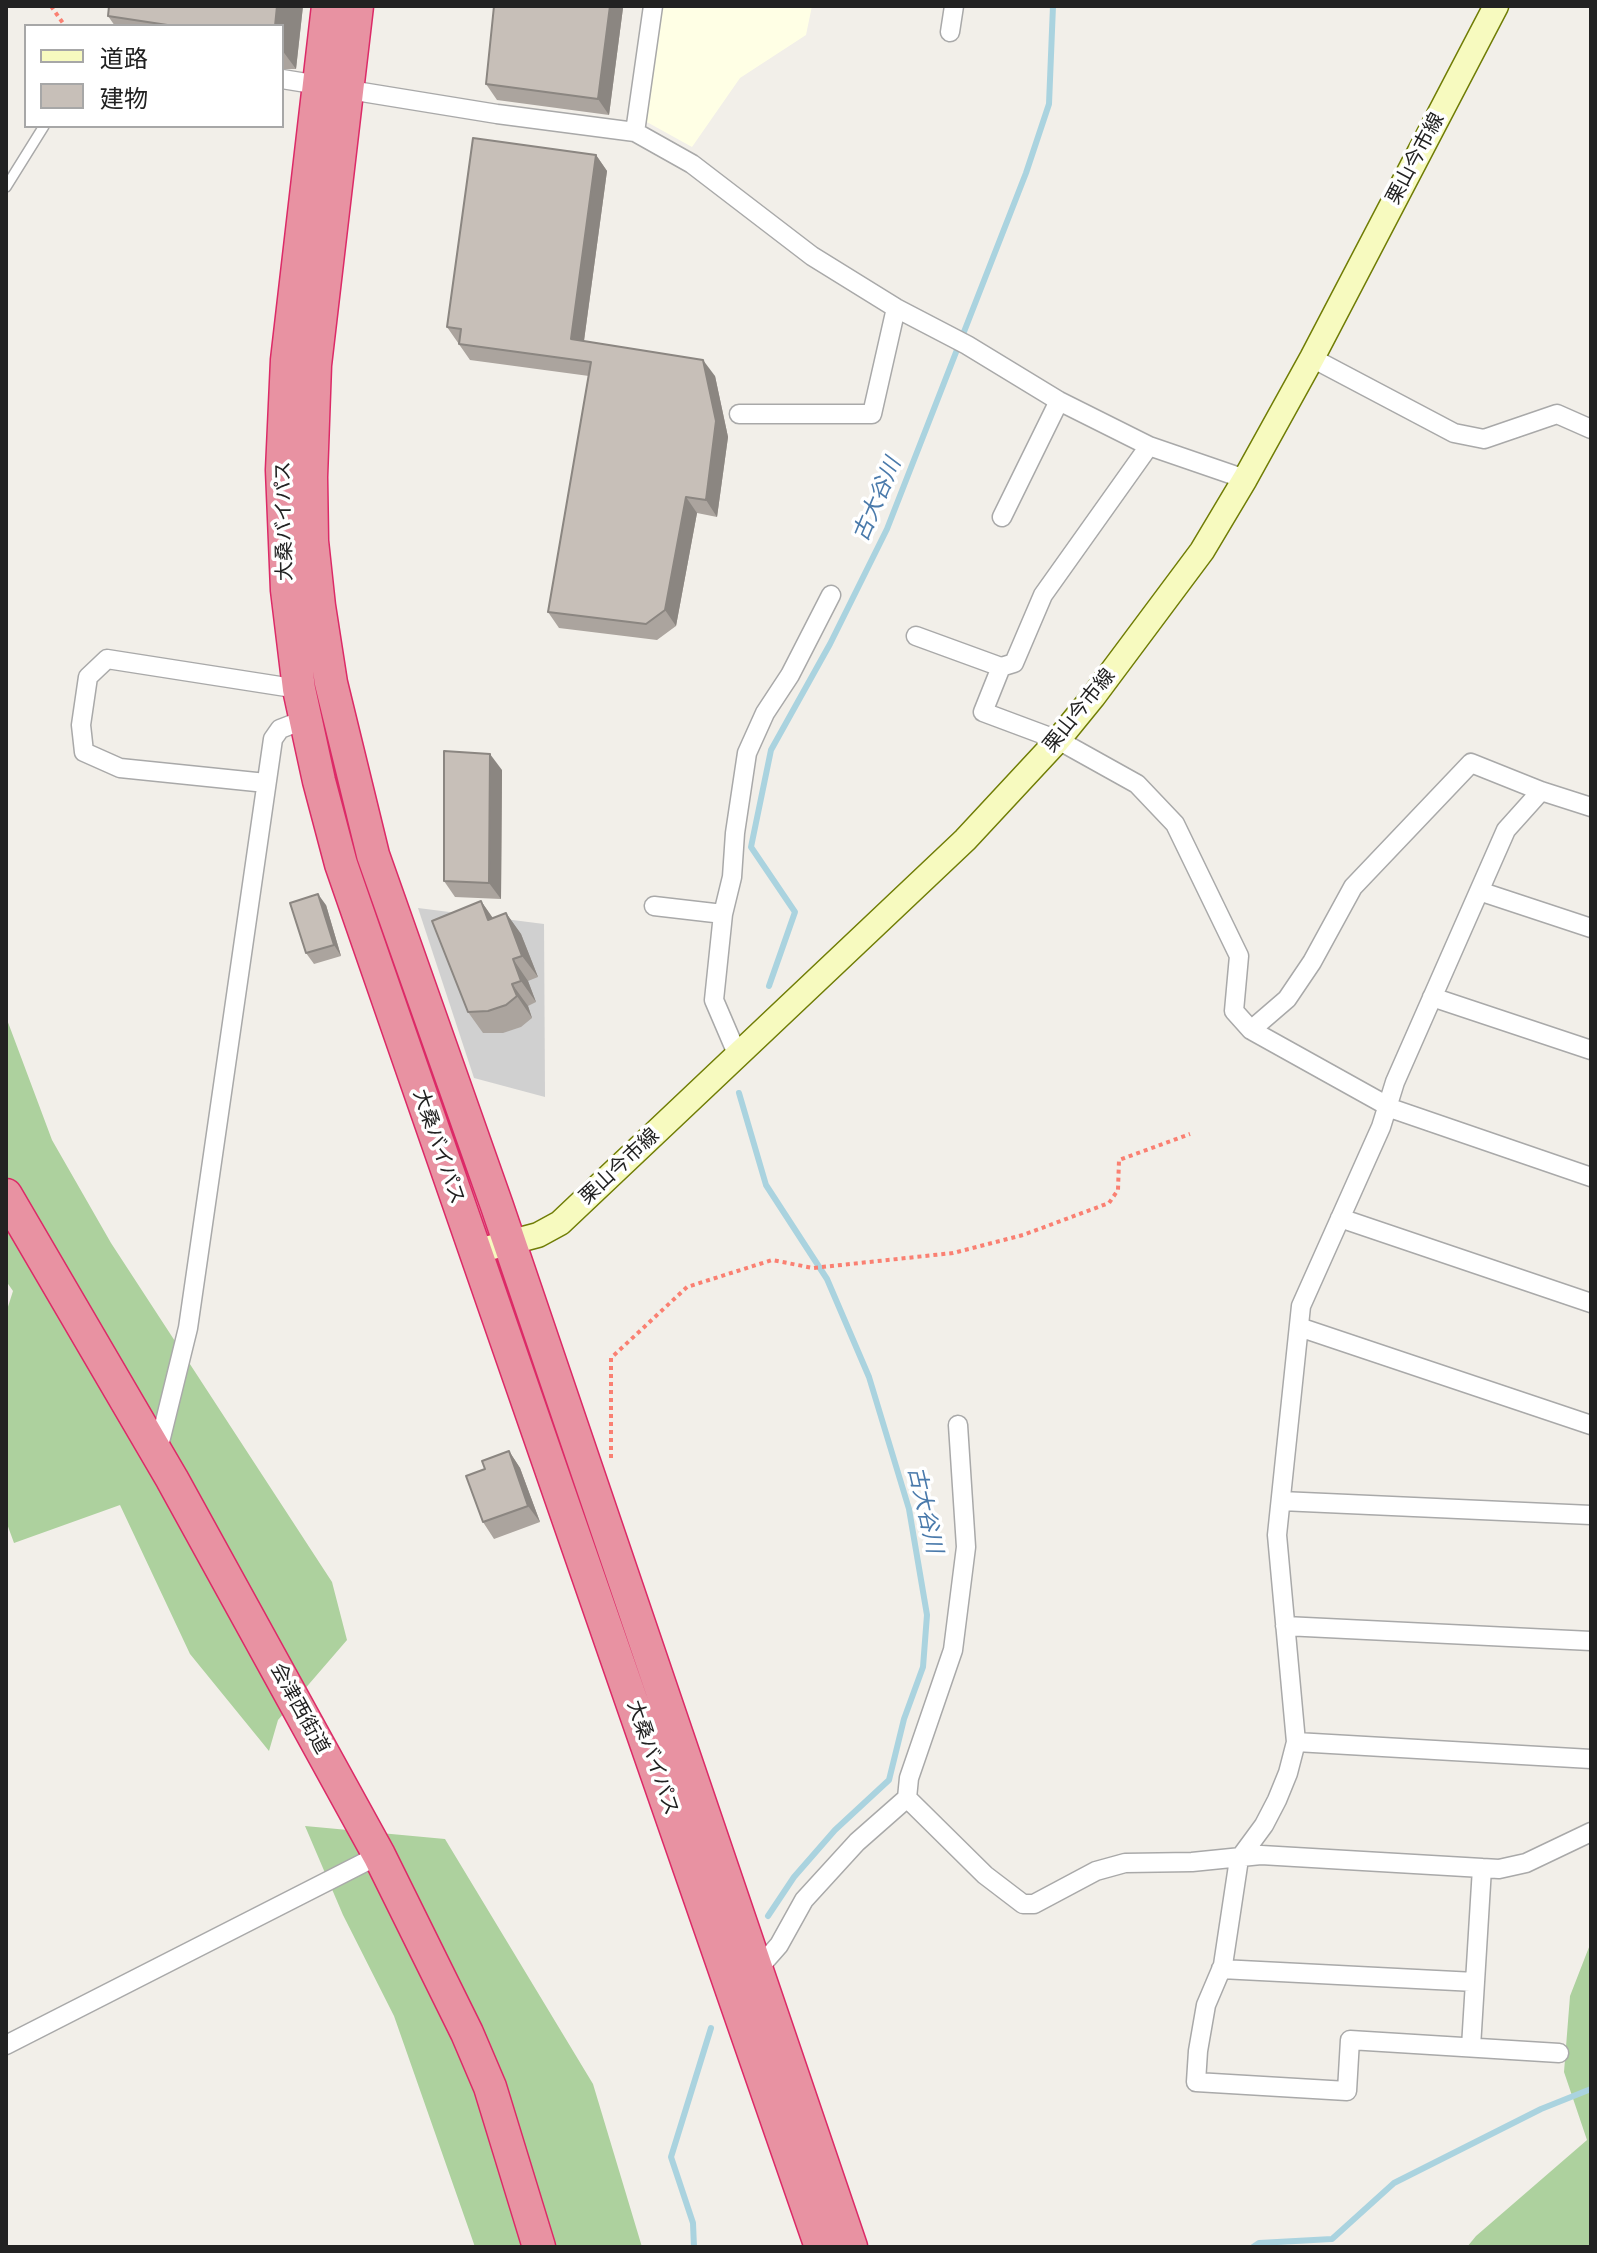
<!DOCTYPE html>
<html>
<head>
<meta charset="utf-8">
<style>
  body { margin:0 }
  #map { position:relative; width:1597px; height:2253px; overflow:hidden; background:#f2efe9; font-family:"DM Sans","Noto Sans JP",sans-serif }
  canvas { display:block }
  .frame { position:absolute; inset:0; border:8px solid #222; pointer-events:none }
  .legend { position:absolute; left:24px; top:24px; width:260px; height:104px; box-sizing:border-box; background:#fff; border:2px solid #a7a7a7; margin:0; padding:10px 14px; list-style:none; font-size:24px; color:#222 }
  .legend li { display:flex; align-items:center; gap:16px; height:40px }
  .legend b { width:40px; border:2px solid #a7a7a7 }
</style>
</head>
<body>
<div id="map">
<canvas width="1597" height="2253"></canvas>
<div class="frame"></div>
<ul class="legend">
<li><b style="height:10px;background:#f7fabf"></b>道路</li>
<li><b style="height:22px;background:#c7bfb8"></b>建物</li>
</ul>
</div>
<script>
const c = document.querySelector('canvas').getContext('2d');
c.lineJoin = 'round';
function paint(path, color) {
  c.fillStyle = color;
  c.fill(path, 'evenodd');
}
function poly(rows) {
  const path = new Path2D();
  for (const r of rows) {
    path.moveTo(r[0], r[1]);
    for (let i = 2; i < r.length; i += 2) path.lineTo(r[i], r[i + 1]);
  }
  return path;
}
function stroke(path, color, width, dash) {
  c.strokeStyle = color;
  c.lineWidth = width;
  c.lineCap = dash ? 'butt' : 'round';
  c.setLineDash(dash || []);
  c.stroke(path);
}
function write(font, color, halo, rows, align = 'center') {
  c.font = font + ' "DM Sans","Noto Sans JP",sans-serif';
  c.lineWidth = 7;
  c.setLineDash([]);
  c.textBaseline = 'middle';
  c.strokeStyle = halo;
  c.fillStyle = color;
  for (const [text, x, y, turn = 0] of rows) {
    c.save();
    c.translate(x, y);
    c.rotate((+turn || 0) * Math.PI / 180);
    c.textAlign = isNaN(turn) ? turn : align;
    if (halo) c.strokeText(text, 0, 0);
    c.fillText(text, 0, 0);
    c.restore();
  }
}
const education = poly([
  [653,6,812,6,806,35,740,78,692,147,645,121,662,8]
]);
const religious = poly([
  [418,908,544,924,545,1097,474,1078]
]);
const forest = poly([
  [6,1017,52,1140,111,1243,332,1582,347,1640,278,1720,269,1751,190,1654,120,1505,14,1543,6,1521,6,1313,13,1291,6,1281],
  [305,1826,445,1839,593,2084,642,2247,475,2247,394,2016,343,1915],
  [1591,1942,1591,2247,1467,2247,1476,2236,1587,2140,1564,2072,1570,1996]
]);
const stream = poly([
  [769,986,795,912,751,847,771,750,830,644,887,529,1026,173,1049,104,1053,6],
  [739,1093,766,1185,827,1279,869,1377,909,1509,927,1615,923,1667,904,1719,889,1780,835,1830,794,1877,768,1916],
  [694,2247,693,2223,671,2157,711,2028],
  [1253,2247,1259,2243,1332,2239,1394,2183,1541,2109,1591,2089]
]);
const path = poly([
  [51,6,65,26],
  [611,1458,611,1358,687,1287,772,1260,813,1268,953,1253,1023,1235,1109,1203,1118,1190,1119,1160,1190,1134]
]);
const lane = poly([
  [6,187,44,126]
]);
const street = poly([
  [950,32,954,6],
  [282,79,497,114,635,132,692,164,812,256,896,308,967,345,1059,401,1149,446,1245,479],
  [635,132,653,6],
  [1312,358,1454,433,1484,439,1557,414,1591,429],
  [739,414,872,414,896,308],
  [1149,446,1043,595,1014,663,1001,667,983,712,1058,740,1137,784,1175,824,1239,956,1234,1011,1251,1030,1393,1109,1591,1177],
  [1002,517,1059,401],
  [916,636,1001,667],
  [266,783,120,768,84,752,81,725,88,677,107,659,299,689],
  [1541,791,1506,830,1395,1082,1381,1127,1301,1306,1277,1535,1296,1742,1288,1773,1277,1800,1264,1825,1239,1859,1223,1965,1206,2005,1198,2051,1196,2082,1347,2091,1350,2040,1559,2053],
  [1479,891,1591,928],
  [654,906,723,914],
  [1432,997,1591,1050],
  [1251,1030,1287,999,1312,962,1353,887,1471,763,1541,791,1591,807],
  [738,1056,714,1000,723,914,732,877,735,833,747,753,765,713,790,675,831,595],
  [1340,1218,1591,1303],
  [1299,1327,1591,1425],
  [958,1425,966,1547,953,1650,909,1778,907,1798,985,1875,1023,1904,1034,1904,1096,1871,1125,1863,1192,1862,1261,1855,1499,1869,1526,1863,1591,1832],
  [157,1454,188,1328,273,739,280,729,306,719],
  [1281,1501,1591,1515],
  [1285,1626,1591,1641],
  [1296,1742,1591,1759],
  [1221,1969,1475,1982],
  [750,1973,757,1970,779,1945,804,1900,857,1842,907,1798],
  [6,2045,379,1855],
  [1471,2047,1482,1868]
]);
const secondary = poly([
  [474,1252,538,1235,560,1223,965,840,1058,740,1093,697,1202,551,1245,479,1312,358,1496,6]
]);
const highway = poly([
  [328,6,287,360,282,470,287,590,299,689,319,781,341,864,821,2247],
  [357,6,315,365,311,477,312,541,319,606,331,683,373,855,497,1206,851,2247],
  [6,1195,172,1479,379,1855,467,2033,490,2087,539,2247]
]);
const wall = poly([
  [109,6,303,6,296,69,282,69,282,26,115,26,108,16],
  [623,8,609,115,497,100,486,84],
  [596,155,607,171,584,341,715,376,728,437,717,517,697,513,676,626,657,640,559,628,548,612,589,376,470,360,447,327],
  [502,770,501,899,455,897,444,881],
  [481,901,493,918,506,913,521,934,538,977,528,981,536,1002,528,1006,532,1018,521,1027,503,1033,483,1033,468,1012],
  [326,905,341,956,314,964,306,953],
  [509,1451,520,1468,540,1522,494,1539,483,1522,485,1469]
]);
const shadedWall = poly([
  [277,6,303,6,296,69,282,50,282,26,275,26],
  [610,6,621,6,623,8,609,115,598,99],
  [596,155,607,171,582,355,571,339],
  [703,360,715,376,728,437,717,517,706,500],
  [686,497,697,513,676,626,665,610],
  [490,754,502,770,501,899,489,883],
  [318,894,326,905,341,956,334,945],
  [481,901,496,923,488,920],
  [506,913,521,934,538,977,522,956],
  [513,959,528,981,536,1002,521,981],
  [512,984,528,1006,532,1018,517,996],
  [509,1451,520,1468,540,1522,528,1506]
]);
const building = poly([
  [109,6,277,6,275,26,174,26,108,16,109,6],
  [494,6,610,6,598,99,486,84,494,6],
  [473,138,596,155,571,339,703,360,716,421,706,500,686,497,665,610,646,624,548,612,591,362,459,344,461,329,447,327,473,138],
  [444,751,490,754,489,883,444,881,444,751],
  [318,894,334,945,306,953,290,903,318,894],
  [481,901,488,920,506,913,522,956,513,959,521,981,512,984,517,996,506,1005,488,1011,468,1012,432,921,481,901],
  [509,1451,528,1506,483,1522,466,1476,485,1469,482,1461,509,1451]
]);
const streetNames = [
  ["栗山今市線",1416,159,-62],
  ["大桑バイパス",285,521,-91],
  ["栗山今市線",1080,711,-51],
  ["大桑バイパス",438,1147,71],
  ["栗山今市線",620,1167,-43],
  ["会津西街道",299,1709,61],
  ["大桑バイパス",652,1758,71]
];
const waterNames = [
  ["古大谷川",878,500,-67],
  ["古大谷川",924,1510,77]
];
paint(education, '#ffffe5');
paint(religious, '#d0d0d0');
paint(forest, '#add19e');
stroke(stream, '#aad3df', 6);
stroke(lane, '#a9a9a9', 12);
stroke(street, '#a9a9a9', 21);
stroke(secondary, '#707d05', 27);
stroke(highway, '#dc2a67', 35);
stroke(path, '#fa8072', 4, [4, 4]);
stroke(lane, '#fff', 9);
stroke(street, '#fff', 18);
stroke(secondary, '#f7fabf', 24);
stroke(highway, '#e892a2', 32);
paint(wall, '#aba49e');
paint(shadedWall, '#8b8681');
paint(building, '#c7bfb8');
stroke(building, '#8b8681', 2);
write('20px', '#222', '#fff', streetNames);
write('italic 22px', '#4a7aab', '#fff', waterNames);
</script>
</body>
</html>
